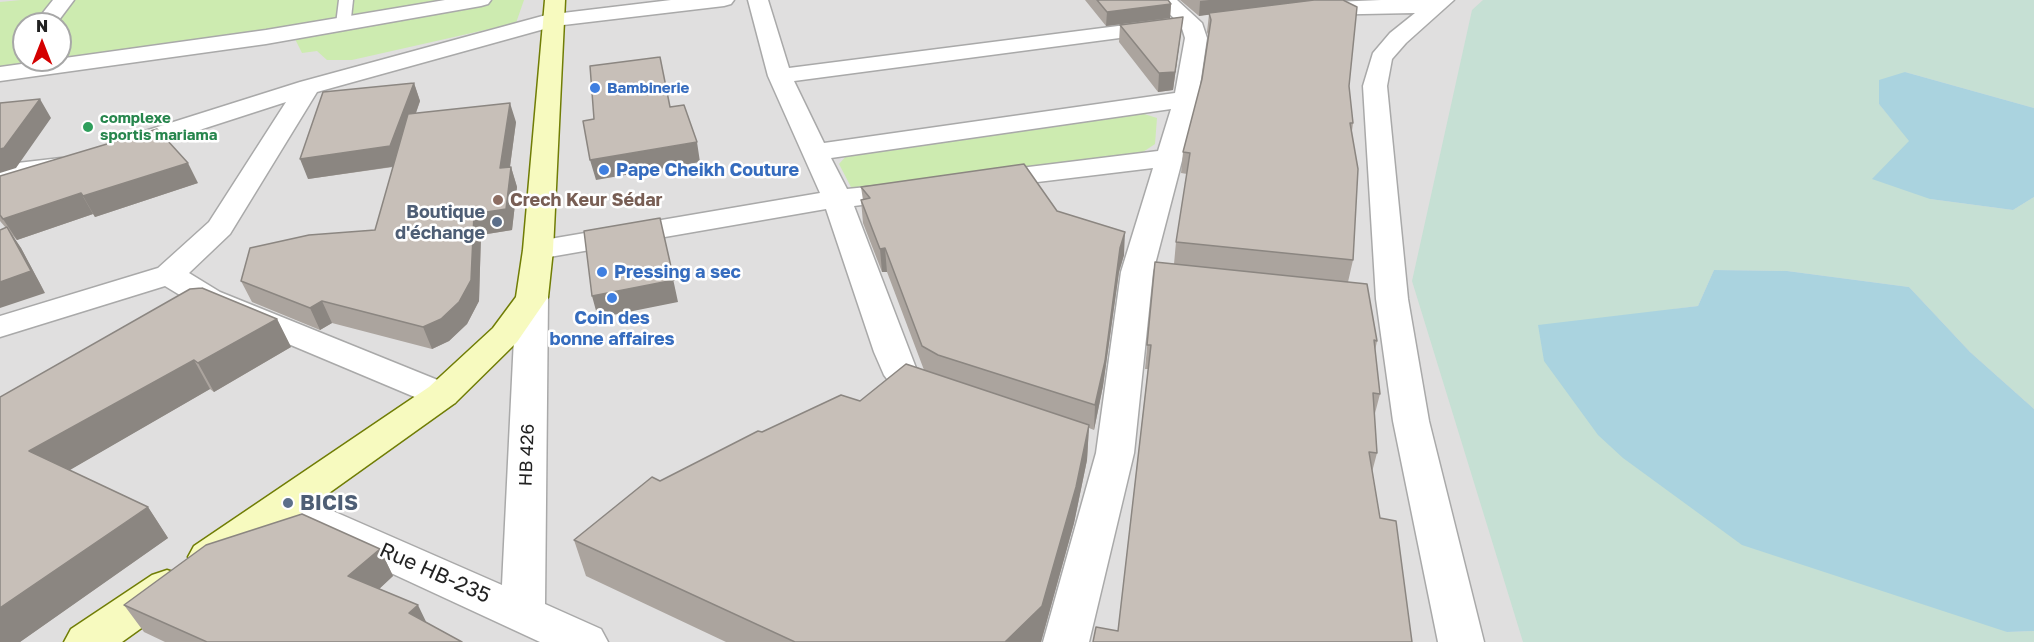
<!DOCTYPE html>
<html>
<head>
<meta charset="utf-8">
<style>
  body { margin:0 }
  #map { position:relative; width:2034px; height:642px; overflow:hidden; background:#f2efe9; font-family:"Golos Text",sans-serif }
  canvas { display:block }
  .north { position:absolute; left:12px; top:12px; width:60px; height:60px; box-sizing:border-box; background:#fff; border:2px solid #a7a7a7; border-radius:50%; rotate:0deg; font-size:16px; font-weight:700; line-height:24px; text-align:center; color:#222 }
  .north::after { content:''; display:block; margin:auto; width:21px; height:27px; background:#d40000; clip-path:polygon(50% 0,100% 100%,50% 72%,0 100%) }
</style>
</head>
<body>
<div id="map">
<canvas width="2034" height="642"></canvas>
<div class="north">N</div>
</div>
<script>
const c = document.querySelector('canvas').getContext('2d');
c.lineJoin = 'round';
function paint(path, color) {
  c.fillStyle = color;
  c.fill(path, 'evenodd');
}
function poly(rows) {
  const path = new Path2D();
  for (const r of rows) {
    path.moveTo(r[0], r[1]);
    for (let i = 2; i < r.length; i += 2) path.lineTo(r[i], r[i + 1]);
  }
  return path;
}
function stroke(path, color, width, dash) {
  c.strokeStyle = color;
  c.lineWidth = width;
  c.lineCap = dash ? 'butt' : 'round';
  c.setLineDash(dash || []);
  c.stroke(path);
}
function write(font, color, halo, rows, align = 'center') {
  c.font = font + ' "Golos Text",sans-serif';
  c.lineWidth = 5;
  c.setLineDash([]);
  c.textBaseline = 'middle';
  c.strokeStyle = halo;
  c.fillStyle = color;
  for (const [text, x, y, turn = 0] of rows) {
    c.save();
    c.translate(x, y);
    c.rotate((+turn || 0) * Math.PI / 180);
    c.textAlign = isNaN(turn) ? turn : align;
    if (halo) c.strokeText(text, 0, 0);
    c.fillText(text, 0, 0);
    c.restore();
  }
}
const residential = poly([
  [0,0,2034,0,2034,642,0,642],
  [24,24,60,24,60,60,24,60]
]);
const grass = poly([
  [21,0,440,0,216,41,0,70,0,2],
  [24,24,60,24,60,60,24,60],
  [489,0,524,0,516,23,352,60,327,60,317,51,302,53,293,35],
  [1141,113,1157,118,1155,144,1140,154,866,192,852,189,839,164,848,154]
]);
const wetland = poly([
  [1483,0,2034,0,2034,108,1905,72,1879,104,1909,140,1930,199,2013,210,2034,197,2034,409,1970,352,1909,287,1787,271,1714,270,1698,306,1674,309,2007,632,2034,631,2034,642,1523,642,1412,281,1472,10]
]);
const water = poly([
  [1905,72,2034,108,2034,197,2013,210,1930,199,1872,179,1909,141,1879,104,1879,80],
  [1714,270,1787,271,1909,287,1970,352,2034,409,2034,631,2007,632,1742,545,1623,458,1598,435,1544,361,1538,325,1698,306]
]);
const lane = poly([
  [339,0,353,0,350,27,344,29,336,24,339,0]
]);
const street = poly([
  [53,0,74,0,56,24,34,24,53,0],
  [445,0,491,0,488,4,481,6,266,44,0,81,0,67,266,30,445,0],
  [671,0,734,0,731,4,724,6,555,26,317,92,230,234,189,273,220,292,455,387,460,395,455,403,442,407,429,403,198,306,165,286,0,337,0,316,158,268,209,222,286,102,119,156,110,154,106,148,110,142,300,82,546,15,671,0],
  [748,0,768,0,789,68,1165,20,1173,21,1176,26,1173,31,1165,32,794,81,824,143,1175,93,1185,38,1181,25,1155,0,1177,0,1202,23,1207,38,1198,99,1153,272,1134,453,1089,642,1043,642,1096,453,1121,272,1153,168,988,188,978,186,974,180,978,174,988,172,1158,151,1171,109,831,158,847,189,907,183,917,185,921,191,917,197,907,199,854,206,916,368,950,386,955,394,950,402,937,406,924,402,890,383,884,375,874,352,826,209,538,259,527,256,523,250,527,244,538,241,820,193,768,76,748,0],
  [1381,0,1454,0,1406,43,1392,59,1387,86,1408,299,1429,421,1484,642,1438,642,1393,421,1376,299,1363,86,1373,53,1390,33,1415,13,1311,15,1304,13,1301,9,1304,5,1311,3,1381,0],
  [61,158,71,160,75,166,71,172,0,181,0,165,61,158],
  [532,287,543,290,548,297,545,604,601,629,608,642,540,642,298,530,292,519,298,508,312,504,326,508,502,585,516,297,521,290,532,287]
]);
const secondary = poly([
  [545,0,565,0,553,250,548,297,517,342,455,403,224,568,209,573,194,568,188,557,194,546,429,387,493,328,516,297,523,250,545,0],
  [167,570,182,575,189,587,182,599,122,642,64,642,71,629,152,575,167,570]
]);
const wall = poly([
  [1085,0,1168,0,1171,4,1170,18,1106,26],
  [1180,0,1343,0,1349,86,1353,123,1352,131,1353,260,1348,282,1377,341,1375,351,1380,394,1374,417,1377,453,1372,472,1118,631,1148,369,1145,369,1155,262,1174,264,1176,242,1187,174,1181,173,1183,152,1202,79,1209,37,1207,32,1209,14,1199,16],
  [1183,17,1173,90,1158,92,1119,42,1120,25],
  [414,83,420,101,416,113,516,122,510,167,511,167,517,187,512,230,481,235,479,301,467,324,449,341,432,349,332,323,320,330,252,302,241,281,375,230,393,167,308,179],
  [0,176,198,183,95,217,93,214,17,240,12,235,21,248,45,293,6,228,0,221],
  [861,187,1057,211,1124,255,1119,272,1103,386,1094,430,1089,428,1087,460,1074,523,1041,642,726,642,586,576,574,540,660,481,762,432,860,401,924,370,887,272,882,272,863,223,861,200,863,200],
  [277,319,291,347,214,392,210,389,69,470,148,507,168,538,20,642,0,397],
  [380,549,393,576,379,589,427,623,462,642,165,642,144,632,124,605]
]);
const shadedWall = poly([
  [1209,0,1316,0,1316,1,1199,16,1200,1],
  [1171,4,1170,18,1106,26,1107,12],
  [1183,17,1173,90,1158,92,1159,73],
  [414,83,420,101,397,166,308,179,300,159],
  [40,99,51,118,16,168,0,173,0,149],
  [510,103,516,122,507,188,500,168],
  [697,142,700,162,596,180,590,160],
  [188,163,198,183,95,217,83,196],
  [511,167,517,187,512,230,481,235,479,301,467,324,449,341,432,349,423,327,474,214],
  [81,193,93,214,17,240,3,219],
  [660,218,678,302,598,318,592,296],
  [7,227,21,248,45,293,0,308,0,282],
  [1125,232,1124,255,1119,272,1103,386,1094,430,1095,405,1120,248],
  [885,248,887,272,882,272,880,249],
  [322,301,332,323,320,330,310,308],
  [277,319,291,347,214,392,198,363],
  [194,360,210,389,51,481,29,451],
  [1089,425,1087,460,1074,523,1041,642,1005,642],
  [148,507,168,538,20,642,0,642,0,608],
  [380,549,393,576,363,604,348,576],
  [418,605,431,632,409,613]
]);
const building = poly([
  [1097,0,1168,0,1171,4,1107,12,1097,0],
  [1314,0,1343,0,1357,7,1349,86,1353,123,1350,123,1358,169,1353,260,1176,242,1190,153,1183,152,1202,79,1211,20,1209,13,1314,0],
  [1183,17,1175,72,1159,73,1120,25,1183,17],
  [660,57,670,107,684,105,697,142,590,160,583,121,594,119,590,66,660,57],
  [414,83,390,146,300,159,323,92,414,83],
  [40,99,4,148,0,149,0,103,40,99],
  [510,103,500,168,511,167,506,209,474,214,471,280,459,302,441,319,423,327,322,301,310,308,241,281,250,248,309,235,375,230,408,114,510,103],
  [157,129,188,163,83,196,81,193,3,219,0,215,0,176,157,129],
  [1024,164,1057,211,1125,232,1120,248,1105,361,1095,405,938,355,922,346,885,248,880,249,861,200,870,198,861,187,1024,164],
  [660,218,674,280,592,296,584,231,660,218],
  [7,227,31,271,0,282,0,230,7,227],
  [1155,262,1367,284,1377,341,1374,340,1380,394,1373,393,1377,453,1369,452,1380,518,1396,521,1412,642,1093,642,1096,627,1118,631,1151,345,1147,345,1155,262],
  [202,288,277,319,198,363,194,360,29,451,148,507,0,608,0,397,190,289,202,288],
  [906,364,1089,425,1076,487,1042,606,1005,642,795,642,574,540,652,477,660,481,758,431,762,432,841,395,860,401,906,364],
  [302,514,380,549,348,576,418,605,409,613,462,642,207,642,124,605,206,545,302,514]
]);
const markers = [
  [595,88,6,"#3f7fe0"],
  [88,127,6,"#2e9e5b"],
  [604,170,6,"#3f7fe0"],
  [498,200,6,"#8d6e63"],
  [497,222,6,"#5c6f8a"],
  [602,272,6,"#3f7fe0"],
  [612,298,6,"#3f7fe0"],
  [288,503,6,"#5c6f8a"]
];
const farShopnames = [
  ["Bambinerie",607,88]
];
const farLeisurenames = [
  ["complexe",100,118],
  ["sportis mariama",100,135]
];
const shopNames = [
  ["Pape Cheikh Couture",616,170],
  ["Pressing a sec",614,272],
  ["Coin des",612,318,"center"],
  ["bonne affaires",612,339,"center"]
];
const educationNames = [
  ["Crech Keur Sédar",510,200]
];
const serviceNames = [
  ["Boutique",485,212],
  ["d'échange",485,233]
];
const streetNames = [
  ["HB 426",527,455,-88]
];
const nearServicenames = [
  ["BICIS",300,503]
];
const nearStreetnames = [
  ["Rue HB-235",435,573,24]
];
paint(residential, '#e0dfdf');
paint(grass, '#cdebb0');
paint(wetland, '#c6e0d4');
paint(water, '#aad3df');
stroke(lane, '#a9a9a9', 3);
stroke(street, '#a9a9a9', 3);
stroke(secondary, '#707d05', 3);
paint(lane, '#fff');
paint(street, '#fff');
paint(secondary, '#f7fabf');
paint(wall, '#aba49e');
paint(shadedWall, '#8b8681');
paint(building, '#c7bfb8');
stroke(building, '#8b8681', 1.5);
for (const [x, y, r, color] of markers) {
  const dot = new Path2D();
  dot.arc(x, y, r, 0, 2 * Math.PI);
  c.fillStyle = color;
  c.fill(dot);
  stroke(dot, '#fff', 2);
}
write('bold 15px', '#366cbe', '#fff', farShopnames, 'left');
write('bold 15px', '#27864d', '#fff', farLeisurenames, 'left');
write('bold 18px', '#366cbe', '#fff', shopNames, 'left');
write('bold 18px', '#785e54', '#fff', educationNames, 'left');
write('bold 18px', '#4e5e75', '#fff', serviceNames, 'right');
write('18px', '#222', '#fff', streetNames);
write('bold 21px', '#4e5e75', '#fff', nearServicenames, 'left');
write('21px', '#222', '#fff', nearStreetnames);
</script>
</body>
</html>
